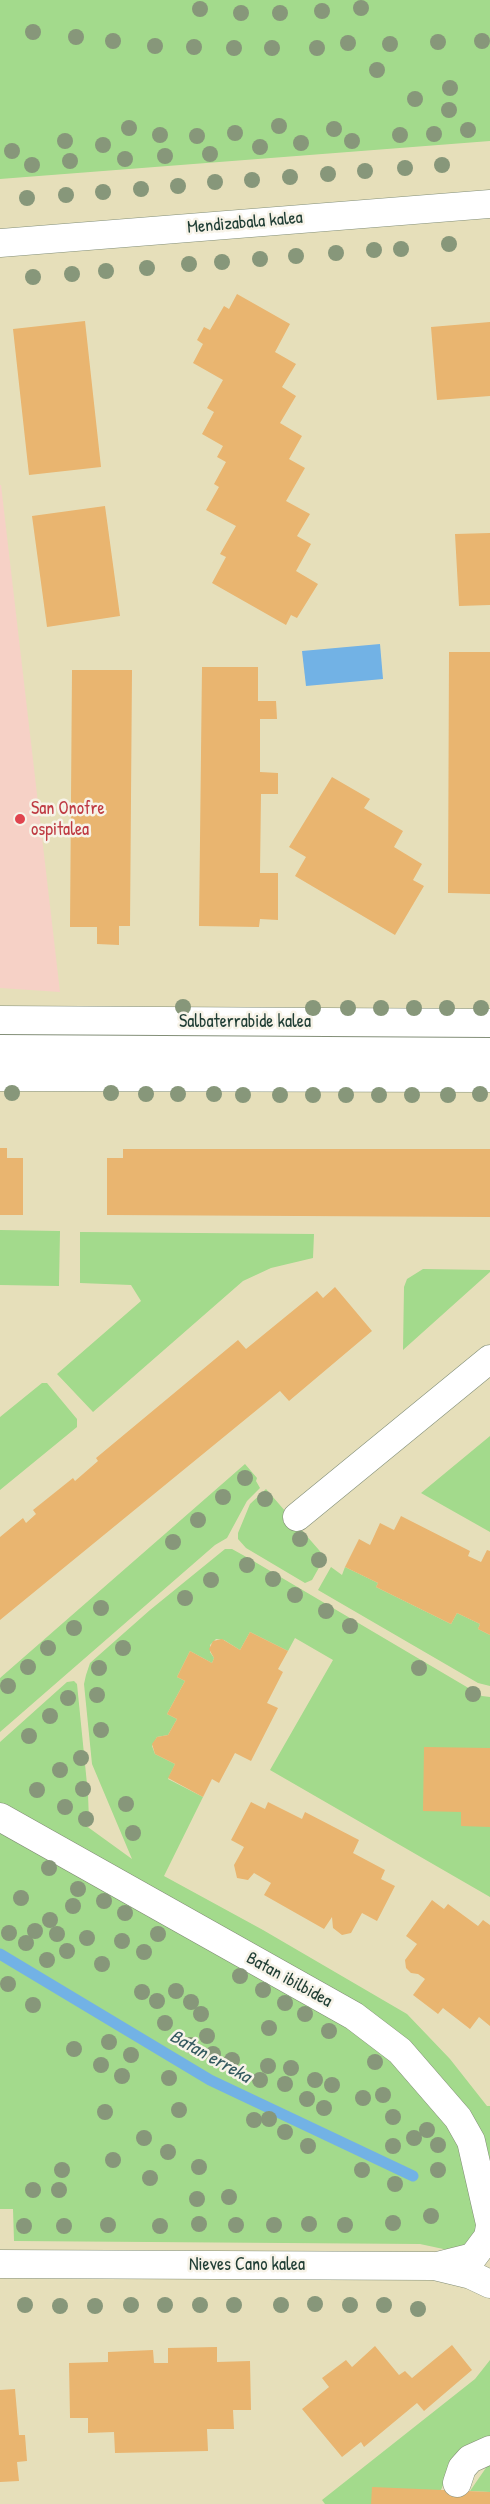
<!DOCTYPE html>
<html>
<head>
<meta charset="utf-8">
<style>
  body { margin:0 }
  canvas { display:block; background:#e6dfba }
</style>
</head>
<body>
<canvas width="490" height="2504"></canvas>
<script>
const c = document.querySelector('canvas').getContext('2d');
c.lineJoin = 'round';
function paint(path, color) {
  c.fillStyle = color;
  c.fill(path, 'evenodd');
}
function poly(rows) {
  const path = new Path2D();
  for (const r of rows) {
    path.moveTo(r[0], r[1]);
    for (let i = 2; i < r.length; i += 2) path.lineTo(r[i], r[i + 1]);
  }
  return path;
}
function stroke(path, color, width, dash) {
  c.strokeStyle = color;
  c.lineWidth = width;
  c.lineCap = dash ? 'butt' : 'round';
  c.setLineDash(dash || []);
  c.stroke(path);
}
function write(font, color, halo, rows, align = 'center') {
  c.font = font + ' "Patrick Hand",sans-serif';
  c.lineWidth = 5;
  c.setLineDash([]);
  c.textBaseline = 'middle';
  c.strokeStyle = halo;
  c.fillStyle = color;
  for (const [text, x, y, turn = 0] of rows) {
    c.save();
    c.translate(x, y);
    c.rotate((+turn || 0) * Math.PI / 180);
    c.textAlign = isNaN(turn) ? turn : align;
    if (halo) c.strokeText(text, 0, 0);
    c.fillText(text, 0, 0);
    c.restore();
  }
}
const built = poly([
  [0,485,1,485,60,992,0,988]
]);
const green = poly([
  [0,0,490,0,490,141,0,179],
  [0,1230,60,1231,59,1286,0,1285],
  [80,1232,314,1234,313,1258,271,1268,243,1281,93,1412,57,1374,141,1301,131,1285,80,1283],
  [423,1269,490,1270,490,1272,403,1350,404,1287,407,1279],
  [42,1383,47,1383,77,1419,77,1427,0,1490,0,1417],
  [490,1436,490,1532,421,1493],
  [245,1464,257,1478,256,1481,260,1488,247,1501,227,1538,215,1545,0,1732,0,1678],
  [266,1489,325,1557,312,1580,305,1583,246,1548,238,1539,238,1533,250,1504],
  [225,1549,232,1549,250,1559,482,1696,490,1697,490,1897,270,1770,333,1660,295,1638,288,1651,250,1632,240,1650,224,1640,216,1639,210,1645,210,1652,214,1658,212,1663,190,1651,177,1677,185,1681,167,1714,177,1719,168,1735,157,1737,152,1746,155,1754,175,1764,168,1779,203,1797,164,1876,263,1930,407,2014,450,2059,487,2106,490,2106,490,2259,420,2244,14,2241,13,2209,0,2209,0,1742,67,1682,74,1681,77,1684,88,1794,89,1821,85,1825,132,1859,92,1764,84,1684,86,1675,90,1663,150,1610],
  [331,1567,342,1575,345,1567,378,1583,376,1587,451,1624,457,1613,480,1624,478,1629,490,1635,490,1686,478,1683,318,1590],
  [490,2360,490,2442,455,2456,441,2490,371,2504,325,2504,322,2500,475,2379],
  [490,2462,490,2492,470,2491]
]);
const water = poly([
  [380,644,383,679,306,686,302,651]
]);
const stream = poly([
  [0,1954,210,2080,413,2176]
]);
const building = poly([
  [237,294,290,324,275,352,296,364,282,387,296,396,280,423,302,436,289,459,305,468,286,501,310,514,297,536,311,544,296,571,318,584,297,618,291,615,286,625,212,583,226,557,220,554,236,526,206,510,219,487,214,484,226,462,217,457,223,446,202,434,214,412,207,408,223,380,193,363,203,344,197,340,204,327,210,330,224,306,229,309],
  [85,321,101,467,29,475,13,329],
  [490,322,490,396,437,400,431,327],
  [105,506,120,616,47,627,32,516],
  [490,533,490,605,459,606,455,534],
  [449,652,490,652,490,894,448,893],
  [202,667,258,667,258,701,276,701,277,719,260,719,260,772,278,773,278,794,261,794,260,873,278,873,278,920,260,919,259,927,199,926],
  [72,670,132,670,130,926,119,926,119,945,97,944,97,927,70,927],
  [332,777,370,799,364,808,403,831,394,847,422,864,413,880,424,886,395,935,295,876,306,857,289,847],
  [0,1148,7,1148,7,1158,23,1158,23,1215,0,1215],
  [123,1149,490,1149,490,1217,107,1215,107,1158,123,1158],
  [335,1287,372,1331,289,1401,280,1391,0,1620,0,1537,23,1518,26,1523,36,1514,33,1510,73,1478,75,1481,98,1461,96,1458,238,1340,246,1349,317,1291,323,1298],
  [401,1516,470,1551,468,1556,481,1562,487,1550,490,1551,490,1635,478,1629,480,1624,457,1613,451,1624,376,1587,378,1583,345,1567,359,1539,370,1545,380,1523,394,1530],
  [250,1632,288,1651,278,1669,283,1672,267,1703,278,1708,251,1761,235,1753,219,1783,212,1779,203,1797,168,1778,175,1764,155,1754,152,1744,157,1737,168,1735,177,1719,167,1714,185,1681,177,1677,190,1651,212,1663,214,1658,209,1649,213,1641,222,1639,240,1650],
  [424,1747,490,1748,490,1827,461,1826,461,1812,423,1811],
  [251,1802,265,1809,268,1802,302,1819,305,1812,359,1840,353,1853,385,1870,381,1879,395,1886,377,1921,362,1913,351,1933,342,1935,333,1928,332,1917,324,1929,264,1895,271,1883,254,1873,248,1880,237,1878,234,1865,244,1847,231,1840],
  [432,1900,444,1909,448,1904,478,1926,483,1920,490,1925,490,2026,479,2017,470,2029,443,2008,438,2014,413,1995,425,1979,418,1974,411,1973,406,1968,405,1960,417,1944,406,1936],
  [452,2345,472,2370,424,2411,417,2403,364,2447,361,2442,342,2457,302,2409,329,2387,322,2378,346,2360,352,2367,375,2346,399,2375,405,2371,412,2378],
  [217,2347,217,2362,250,2361,251,2410,233,2410,234,2429,207,2429,208,2451,115,2453,114,2432,88,2433,88,2418,70,2418,69,2363,108,2362,108,2352,153,2350,154,2363,168,2363,168,2348],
  [15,2389,19,2435,25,2435,27,2461,17,2462,19,2481,0,2482,0,2390],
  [372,2487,490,2492,490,2504,371,2504]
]);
const minor = poly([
  [0,243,490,204],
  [0,1020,490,1023],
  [0,1049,490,1052],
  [0,1077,490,1078],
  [297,1517,490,1359],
  [0,1817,354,2016,400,2051,458,2118,471,2141,490,2224],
  [0,2264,434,2266,471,2275,490,2284],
  [437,2266,473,2257,488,2237,490,2226],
  [457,2483,462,2468,470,2459,490,2450]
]);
const trees = [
  [361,8],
  [200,9],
  [322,11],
  [241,13],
  [280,13],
  [33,32],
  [76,37],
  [113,41],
  [482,41],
  [438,42],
  [348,43],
  [390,44],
  [155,46],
  [194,47],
  [234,48],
  [272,48],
  [317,48],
  [377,70],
  [450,88],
  [415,99],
  [449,110],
  [279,126],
  [129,128],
  [334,129],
  [468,130],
  [235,133],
  [434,134],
  [160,135],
  [400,135],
  [197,136],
  [65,141],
  [352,141],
  [301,143],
  [103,145],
  [260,147],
  [12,151],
  [210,154],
  [165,156],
  [125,159],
  [70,161],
  [32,165],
  [442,165],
  [405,168],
  [365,171],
  [328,174],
  [290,177],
  [252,180],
  [215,182],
  [178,186],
  [141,189],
  [103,192],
  [66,195],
  [27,198],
  [449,244],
  [401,249],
  [374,250],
  [336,253],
  [296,256],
  [260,259],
  [222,262],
  [189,264],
  [147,268],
  [106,271],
  [72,274],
  [33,277],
  [183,1007],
  [313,1008],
  [348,1008],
  [381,1008],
  [414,1008],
  [447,1008],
  [481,1008],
  [12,1093],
  [111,1093],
  [146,1094],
  [178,1094],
  [214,1094],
  [480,1094],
  [243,1095],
  [280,1095],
  [313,1095],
  [346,1095],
  [379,1095],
  [412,1095],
  [448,1095],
  [245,1478],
  [223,1497],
  [265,1499],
  [198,1520],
  [300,1539],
  [173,1542],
  [319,1560],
  [247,1565],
  [273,1579],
  [211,1580],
  [295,1595],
  [185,1598],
  [101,1608],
  [326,1611],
  [350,1626],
  [74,1628],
  [48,1648],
  [123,1648],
  [28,1667],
  [99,1668],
  [419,1668],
  [8,1686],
  [473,1694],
  [97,1695],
  [68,1698],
  [50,1716],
  [101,1730],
  [29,1736],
  [81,1758],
  [60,1770],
  [83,1789],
  [37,1790],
  [126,1804],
  [65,1807],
  [86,1819],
  [133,1833],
  [49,1868],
  [78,1889],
  [21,1898],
  [104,1901],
  [73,1906],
  [125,1913],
  [50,1920],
  [35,1931],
  [9,1933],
  [57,1934],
  [158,1934],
  [87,1938],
  [122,1941],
  [26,1943],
  [67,1951],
  [144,1952],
  [47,1960],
  [102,1964],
  [240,1976],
  [8,1984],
  [263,1990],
  [176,1991],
  [142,1992],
  [157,2001],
  [191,2002],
  [285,2003],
  [33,2005],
  [201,2014],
  [305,2014],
  [165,2023],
  [269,2028],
  [329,2031],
  [207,2036],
  [109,2042],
  [190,2045],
  [74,2049],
  [213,2054],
  [131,2055],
  [232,2060],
  [375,2062],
  [101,2065],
  [268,2066],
  [291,2068],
  [122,2076],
  [169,2078],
  [260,2080],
  [315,2080],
  [285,2084],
  [332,2085],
  [383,2095],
  [363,2098],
  [307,2099],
  [324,2108],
  [179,2110],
  [105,2112],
  [393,2117],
  [269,2119],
  [254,2120],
  [427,2130],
  [285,2132],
  [144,2138],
  [414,2138],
  [438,2145],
  [308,2146],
  [393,2146],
  [168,2152],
  [113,2160],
  [199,2167],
  [62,2170],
  [362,2170],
  [438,2170],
  [150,2178],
  [395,2184],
  [33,2190],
  [59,2190],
  [229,2197],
  [197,2199],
  [431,2216],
  [393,2223],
  [199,2224],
  [309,2224],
  [108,2225],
  [236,2225],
  [274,2225],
  [345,2225],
  [24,2226],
  [64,2226],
  [160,2226],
  [315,2304],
  [25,2305],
  [131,2305],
  [165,2305],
  [200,2305],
  [234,2305],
  [281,2305],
  [350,2305],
  [384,2305],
  [60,2306],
  [95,2306],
  [418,2309]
];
const markers = [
  [20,819,6,"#e0444e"]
];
const streetNames = [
  ["Mendizabala kalea",245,223,-5],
  ["Salbaterrabide kalea",245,1022],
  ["Batan ibilbidea",289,1980,29],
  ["Nieves Cano kalea",247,2265]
];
const healthNames = [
  ["San Onofre",31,809],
  ["ospitalea",31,830]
];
const waterNames = [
  ["Batan erreka",210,2057,29]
];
paint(built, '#f6d1c6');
paint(green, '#a3da8c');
paint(water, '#72b2e5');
stroke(stream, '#72b2e5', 11);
paint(building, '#e9b570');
stroke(minor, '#828e77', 29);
stroke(minor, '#fff', 28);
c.fillStyle = '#87977a';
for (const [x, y] of trees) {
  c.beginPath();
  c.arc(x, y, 8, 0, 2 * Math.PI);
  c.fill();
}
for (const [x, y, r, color] of markers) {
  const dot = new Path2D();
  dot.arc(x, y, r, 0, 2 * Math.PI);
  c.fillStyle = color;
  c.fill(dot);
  stroke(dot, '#f7f3e8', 2);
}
write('18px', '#1f3d34', '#f7f3e8', streetNames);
write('18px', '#be3a42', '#f7f3e8', healthNames, 'left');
write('italic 19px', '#345a60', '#f7f3e8', waterNames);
</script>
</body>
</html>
